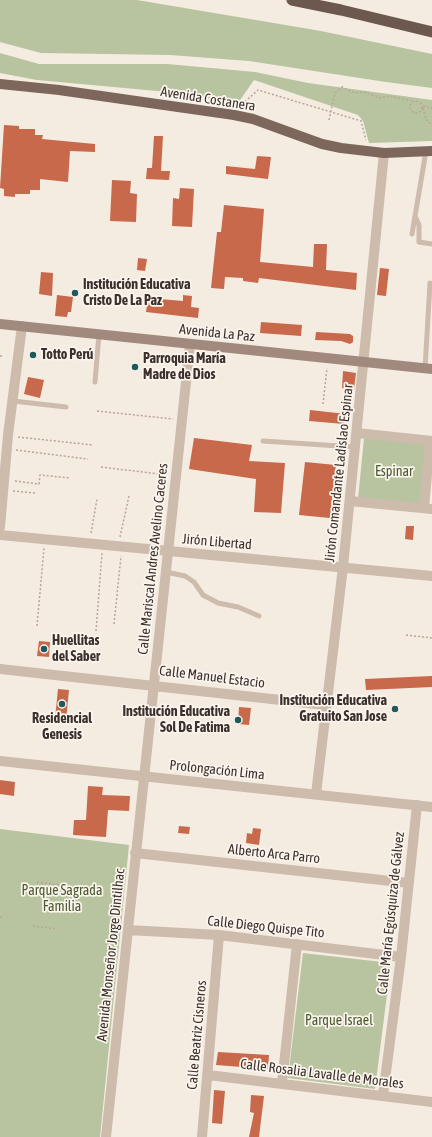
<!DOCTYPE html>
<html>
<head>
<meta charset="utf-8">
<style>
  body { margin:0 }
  canvas { display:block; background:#f4ebe1 }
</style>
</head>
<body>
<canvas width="432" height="1137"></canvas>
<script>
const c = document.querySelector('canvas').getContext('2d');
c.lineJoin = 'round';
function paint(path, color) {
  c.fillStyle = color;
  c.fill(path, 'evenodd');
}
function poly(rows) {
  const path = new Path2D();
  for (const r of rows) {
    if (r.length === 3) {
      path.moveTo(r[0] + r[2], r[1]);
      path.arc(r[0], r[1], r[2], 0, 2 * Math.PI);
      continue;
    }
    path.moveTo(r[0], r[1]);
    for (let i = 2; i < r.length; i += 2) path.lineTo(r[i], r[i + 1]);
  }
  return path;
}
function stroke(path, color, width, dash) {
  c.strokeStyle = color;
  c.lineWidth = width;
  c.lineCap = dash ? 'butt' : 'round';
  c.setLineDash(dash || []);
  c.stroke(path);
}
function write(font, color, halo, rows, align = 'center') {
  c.font = font + ' "Asap Condensed",sans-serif';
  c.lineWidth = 3.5;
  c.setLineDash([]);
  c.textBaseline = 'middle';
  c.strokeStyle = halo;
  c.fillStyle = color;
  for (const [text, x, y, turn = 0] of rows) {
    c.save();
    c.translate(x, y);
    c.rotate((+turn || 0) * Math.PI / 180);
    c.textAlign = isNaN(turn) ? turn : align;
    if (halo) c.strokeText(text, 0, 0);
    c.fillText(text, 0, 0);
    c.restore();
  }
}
const green = poly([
  [0,0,137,0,321,31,432,54,432,88,386,82,249,61,170,55,41,53,0,42],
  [0,53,39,64,167,64,255,72,308,83,432,100,432,141,369,143,363,121,358,115,254,80,238,103,168,92,37,80,0,73],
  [364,438,431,445,424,505,358,499],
  [0,829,129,845,100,1137,0,1137],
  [303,953,391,963,375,1089,288,1078]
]);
const building = poly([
  [4,125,19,126,19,129,35,129,35,135,43,135,42,139,95,144,95,152,70,151,68,182,40,179,40,190,30,190,30,194,15,194,15,197,4,196,4,189,0,188],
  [154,136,163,136,161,171,170,171,169,180,146,179,147,168,152,168],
  [257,156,271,157,268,179,226,174,226,166,255,169],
  [112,180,131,181,130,193,137,194,136,222,110,221],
  [180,188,194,189,192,227,172,226,173,198,179,199],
  [224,205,264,209,260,262,313,267,314,244,327,244,326,270,357,273,356,290,259,278,258,283,243,281,243,278,225,277,224,289,211,288,217,232,221,232],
  [138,258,147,259,145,271,137,270],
  [380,268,389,269,386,296,377,295],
  [41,272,53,273,52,296,39,294],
  [57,295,73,297,71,312,68,312,67,317,55,316],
  [183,295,192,296,191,307,199,308,198,318,146,312,148,298,183,301],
  [261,322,302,325,301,336,260,333],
  [316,332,350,334,353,336,353,342,350,344,341,341,315,340],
  [343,371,356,373,354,389,342,388],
  [28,377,44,380,40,398,24,394],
  [310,410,346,414,344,424,309,421],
  [194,438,252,445,249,461,285,463,281,513,254,512,256,479,189,469],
  [305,462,336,465,330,518,299,515],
  [406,526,414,526,413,540,405,539],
  [39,641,50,642,49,657,37,656],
  [432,676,432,687,366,690,365,679],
  [58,689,69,690,66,720,55,719],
  [239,707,251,708,249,725,238,724],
  [0,780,15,782,14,796,0,794],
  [88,786,103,787,102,795,130,796,129,811,108,810,106,837,73,835,74,820,86,820],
  [179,826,190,827,189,834,178,833],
  [253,828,261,829,259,845,246,843,247,833,252,834],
  [218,1052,269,1055,268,1069,216,1065],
  [214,1090,225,1091,222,1124,212,1123],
  [251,1095,264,1096,259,1137,249,1137,254,1113,250,1112]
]);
const path = poly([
  [416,107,6],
  [423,106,432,108],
  [239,107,258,90,361,121,366,140],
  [423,108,426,119,432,125],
  [329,120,335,93,342,87,355,93,364,92,381,98,389,96,413,101],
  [0,356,2,356],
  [323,404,327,368],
  [97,411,173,419],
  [18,437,93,445],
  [16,450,88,459],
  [101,467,167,475],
  [15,481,39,484,40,475,70,478],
  [13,491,35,493],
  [91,533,97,499],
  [120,537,129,496],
  [114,624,121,556],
  [37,626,44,548],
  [96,631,102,553],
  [406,635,432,638],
  [37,882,61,885],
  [0,917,2,918],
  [33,926,57,929]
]);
const service = poly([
  [415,216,419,225,419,242,432,244],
  [412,234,426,151],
  [425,369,430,283],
  [95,382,99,334],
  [13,401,66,407],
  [263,441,355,447],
  [166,572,185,576,194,582,203,595,218,603,238,607,259,616]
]);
const minor = poly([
  [357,433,432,441],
  [350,501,432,509],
  [424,508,430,441],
  [0,527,8,435,22,326],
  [0,669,326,705],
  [316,794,343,567,384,153],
  [135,853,409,883],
  [128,930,219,935,401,957],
  [208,1075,432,1102],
  [282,1083,297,944],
  [383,1095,401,957,417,805],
  [106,1137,190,344],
  [202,1137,219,935]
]);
const tertiary = poly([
  [0,535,432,576],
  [0,761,432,807]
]);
const secondary = poly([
  [0,324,432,369]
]);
const primary = poly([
  [0,84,59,90,234,115,253,119,322,144,341,148,384,153,432,151]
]);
const trunk = poly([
  [292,0,341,10,432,32]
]);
const markers = [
  [75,293,4,"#1f5a5e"],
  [33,355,4,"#1f5a5e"],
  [135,367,4,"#1f5a5e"],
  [44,649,4,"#1f5a5e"],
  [62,704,4,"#1f5a5e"],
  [395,709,4,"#1f5a5e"],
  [238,720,4,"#1f5a5e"]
];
const streetNames = [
  ["Avenida Costanera",208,99,9],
  ["Avenida La Paz",217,333,6],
  ["Jirón Comandante Ladislao Espinar",339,473,-84],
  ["Jirón Libertad",217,542,5],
  ["Calle Mariscal Andres Avelino Caceres",153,559,-84],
  ["Calle Manuel Estacio",212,677,7],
  ["Prolongación Lima",217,770,6],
  ["Alberto Arca Parro",274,854,6],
  ["Calle María Egúsquiza de Gálvez",391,913,-84],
  ["Calle Diego Quispe Tito",266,927,6],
  ["Avenida Monseñor Jorge Dintilhac",111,955,-84],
  ["Calle Beatriz Cisneros",197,1035,-85],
  ["Calle Rosalia Lavalle de Morales",322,1074,7]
];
const poiNames = [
  ["Institución Educativa",83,285],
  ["Cristo De La Paz",83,301],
  ["Totto Perú",41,355],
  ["Parroquia María",143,359],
  ["Madre de Dios",143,375],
  ["Huellitas",52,641],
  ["del Saber",52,657],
  ["Institución Educativa",387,701,"right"],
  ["Gratuito San Jose",387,717,"right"],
  ["Institución Educativa",230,712,"right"],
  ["Sol De Fatima",230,728,"right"],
  ["Residencial",62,719,"center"],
  ["Genesis",62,735,"center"]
];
const parkNames = [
  ["Espinar",394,472],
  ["Parque Sagrada",62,891],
  ["Familia",62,907],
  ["Parque Israel",339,1021]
];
paint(green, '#b8c4a0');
paint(building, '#c8694b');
stroke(path, '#b9a596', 1.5, [2, 2]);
stroke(service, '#cdbbac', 5);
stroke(minor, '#cdbbac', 10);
stroke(tertiary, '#cdbbac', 10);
stroke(secondary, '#a18a7d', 10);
stroke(primary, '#7d675c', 10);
stroke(trunk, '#6c584f', 11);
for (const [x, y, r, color] of markers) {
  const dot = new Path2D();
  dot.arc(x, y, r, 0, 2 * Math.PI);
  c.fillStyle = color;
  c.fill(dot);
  stroke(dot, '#fbf5ee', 1.5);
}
write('14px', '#3b302b', '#fbf5ee', streetNames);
write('bold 14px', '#3b302b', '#fbf5ee', poiNames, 'left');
write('14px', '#4a5a2e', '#fbf5ee', parkNames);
</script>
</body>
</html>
